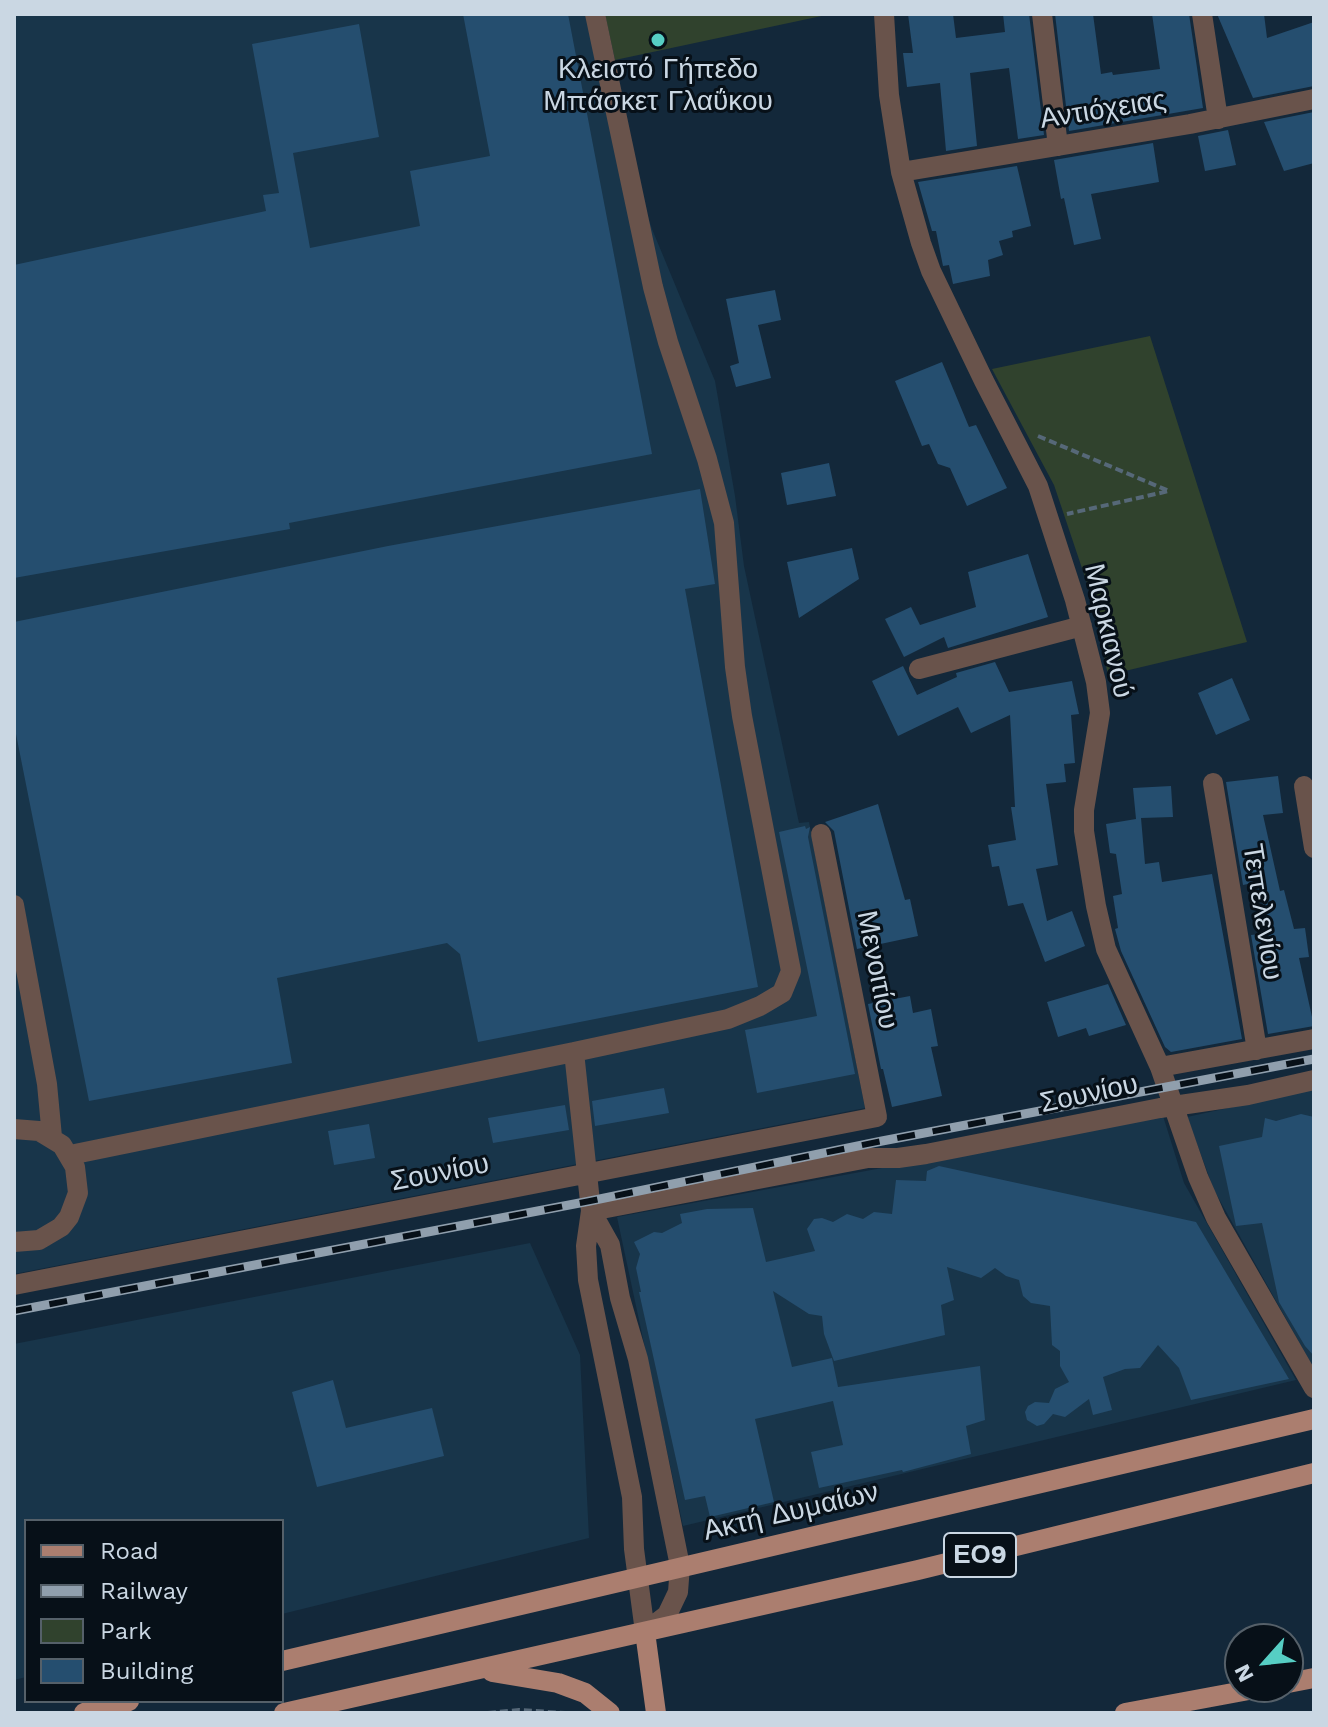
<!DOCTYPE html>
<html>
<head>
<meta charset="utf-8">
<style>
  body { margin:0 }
  #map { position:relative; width:1328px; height:1727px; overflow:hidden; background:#13283a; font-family:"Work Sans",sans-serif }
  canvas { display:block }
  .frame { position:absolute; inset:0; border:16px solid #cad7e3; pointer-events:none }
  .legend { position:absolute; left:24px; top:1519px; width:260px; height:184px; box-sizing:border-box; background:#071018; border:2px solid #556069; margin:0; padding:10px 14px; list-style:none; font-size:24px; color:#cad7e3 }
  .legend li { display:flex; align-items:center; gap:16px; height:40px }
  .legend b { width:40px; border:2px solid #556069 }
  .north { position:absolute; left:1224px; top:1623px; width:80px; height:80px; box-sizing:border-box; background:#071018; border:2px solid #556069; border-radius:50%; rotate:243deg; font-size:22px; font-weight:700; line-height:32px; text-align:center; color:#cad7e3 }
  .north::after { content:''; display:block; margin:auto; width:28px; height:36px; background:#56cec4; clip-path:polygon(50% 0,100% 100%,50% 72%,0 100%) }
</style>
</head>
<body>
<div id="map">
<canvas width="1328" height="1727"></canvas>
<div class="frame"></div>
<ul class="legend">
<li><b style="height:10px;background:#ab7e6f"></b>Road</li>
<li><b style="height:10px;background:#909fad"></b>Railway</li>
<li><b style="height:22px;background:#30422d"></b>Park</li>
<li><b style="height:22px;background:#254e6f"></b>Building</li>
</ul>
<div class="north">N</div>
</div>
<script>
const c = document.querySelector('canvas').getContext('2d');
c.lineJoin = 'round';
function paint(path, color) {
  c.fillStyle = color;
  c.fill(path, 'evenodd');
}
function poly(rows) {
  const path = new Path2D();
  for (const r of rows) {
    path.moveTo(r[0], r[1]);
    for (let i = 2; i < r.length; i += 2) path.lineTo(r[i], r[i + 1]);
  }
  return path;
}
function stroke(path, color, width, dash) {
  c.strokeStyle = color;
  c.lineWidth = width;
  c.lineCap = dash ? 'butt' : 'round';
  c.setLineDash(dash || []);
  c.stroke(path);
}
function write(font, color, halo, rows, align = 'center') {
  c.font = font + ' "Work Sans",sans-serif';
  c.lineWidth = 6;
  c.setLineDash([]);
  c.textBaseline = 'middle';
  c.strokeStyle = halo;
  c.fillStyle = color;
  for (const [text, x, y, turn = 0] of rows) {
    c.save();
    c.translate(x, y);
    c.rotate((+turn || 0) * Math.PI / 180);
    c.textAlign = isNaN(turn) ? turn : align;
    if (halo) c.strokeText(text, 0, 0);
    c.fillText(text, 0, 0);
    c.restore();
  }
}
const built = poly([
  [14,14,605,14,636,180,652,229,715,381,735,496,744,566,799,823,809,822,865,1108,14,1274],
  [1314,1089,1314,1369,1214,1190,1187,1117],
  [1163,1116,1184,1183,1296,1380,683,1526,617,1217],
  [530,1243,580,1355,589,1538,282,1614,282,1521,26,1521,26,1677,14,1680,14,1344]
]);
const green = poly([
  [605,14,831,14,615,60],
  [1150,336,1247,642,1108,675,1090,592,1054,485,992,369]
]);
const building = poly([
  [463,14,568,14,652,454,289,523,290,529,14,578,14,265,266,211,263,195,279,193,252,44,359,24,379,137,293,153,310,248,420,226,410,171,490,156],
  [908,14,953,14,956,38,1005,32,1003,14,1029,14,1044,135,1018,139,1009,68,970,73,977,146,946,151,940,83,907,87,903,53,913,53],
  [1055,14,1093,14,1101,74,1112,72,1113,75,1160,69,1152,14,1189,14,1203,108,1069,131],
  [1217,14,1264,14,1267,38,1314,22,1314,86,1253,98],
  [1314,112,1314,163,1284,171,1264,122],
  [1228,130,1236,165,1205,171,1198,136],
  [1153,143,1159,182,1091,194,1101,239,1074,245,1064,198,1061,199,1054,160],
  [1017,166,1031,226,1012,231,1013,237,999,241,1003,255,988,260,990,276,953,284,949,265,943,266,936,231,932,231,918,182],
  [775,290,781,320,758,325,771,378,736,387,730,366,739,363,726,299],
  [942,362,969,427,976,425,1007,488,967,506,950,468,938,464,929,444,922,446,895,381],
  [829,463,836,496,787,505,781,473],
  [700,489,715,584,685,589,758,987,478,1042,460,954,447,943,277,978,292,1063,89,1101,14,724,14,622,388,546],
  [852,548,859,579,799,618,787,562],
  [1028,554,1048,617,948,648,944,637,904,657,885,619,911,607,920,625,976,607,968,572],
  [995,662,1009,692,1072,681,1079,714,1071,715,1075,763,1064,764,1066,782,1046,784,1058,865,1036,869,1047,921,1072,911,1085,946,1045,962,1023,903,1008,906,999,866,992,867,988,845,1016,840,1011,807,1015,807,1010,715,971,733,958,707,898,736,872,681,903,666,917,695,957,677,956,673],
  [1232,678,1250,720,1216,735,1198,693],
  [1278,776,1283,813,1263,815,1280,891,1284,890,1294,929,1305,928,1309,957,1299,958,1314,1026,1268,1034,1251,935,1270,933,1257,882,1243,885,1226,782],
  [1171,786,1173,817,1141,818,1145,864,1159,862,1162,882,1212,874,1242,1039,1171,1052,1165,1047,1121,951,1115,929,1118,928,1113,896,1122,894,1116,854,1110,853,1106,824,1136,819,1133,788],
  [878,804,905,900,910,899,918,936,857,949,834,831,825,822],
  [805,826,806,829,810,827,808,837,855,1074,757,1093,745,1030,817,1016,779,832],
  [1108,984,1126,1025,1089,1036,1086,1028,1058,1037,1047,1002],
  [910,996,913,1013,931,1009,938,1046,931,1047,942,1096,892,1107,883,1069,881,1069,868,1004],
  [664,1088,669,1113,595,1126,592,1101],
  [565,1105,569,1130,493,1143,488,1118],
  [1301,1114,1314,1117,1314,1356,1305,1346,1279,1302,1262,1223,1236,1226,1219,1146,1262,1137,1265,1118,1276,1121],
  [369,1124,375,1158,334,1165,328,1131],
  [939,1166,1196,1222,1289,1379,1191,1400,1179,1368,1158,1345,1140,1368,1125,1369,1103,1377,1112,1410,1093,1415,1089,1399,1065,1417,1053,1414,1044,1424,1037,1426,1027,1420,1025,1412,1028,1406,1035,1402,1049,1403,1055,1389,1069,1382,1060,1366,1060,1351,1052,1345,1050,1306,1031,1303,1023,1296,1019,1280,1006,1276,995,1268,981,1278,947,1267,954,1300,941,1305,945,1335,834,1361,824,1334,822,1316,809,1314,773,1291,792,1367,832,1358,838,1387,980,1366,985,1420,966,1426,971,1454,903,1472,902,1470,819,1488,811,1452,843,1445,833,1401,755,1419,774,1502,710,1517,705,1496,685,1500,639,1292,641,1292,636,1268,640,1254,634,1242,654,1232,662,1233,682,1223,680,1214,707,1209,753,1208,766,1262,815,1251,807,1229,814,1219,822,1218,833,1222,847,1214,863,1219,874,1212,892,1214,896,1180,926,1181,927,1171],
  [333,1380,346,1428,432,1408,444,1456,317,1487,292,1392]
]);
const path = poly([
  [1038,436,1169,491,1067,514],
  [488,1713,519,1710,565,1713]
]);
const minor = poly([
  [595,14,653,287,668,342,707,459,724,523,735,667,742,716,791,971,782,993,760,1006,728,1019,574,1052,591,1211,586,1246,588,1280,632,1497,634,1549,645,1632],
  [884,14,889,95,901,172,921,243,931,271,984,381,1038,486,1075,600,1096,682,1100,713,1084,810,1084,831,1096,906,1106,949,1160,1067,1198,1177,1216,1218,1314,1388],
  [1042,14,1058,146],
  [1202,14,1218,119],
  [901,172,1190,124,1314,99],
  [919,669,1082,626],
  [1213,783,1257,1050],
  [1304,786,1314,848],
  [14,905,47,1084,52,1137],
  [1160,1067,1314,1039],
  [14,1129,39,1131,62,1145,75,1167,78,1193,69,1217,61,1227,39,1240,14,1242],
  [70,1155,574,1052],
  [591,1211,868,1158,898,1158,926,1154,1160,1108,1248,1095,1314,1080],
  [591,1211,610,1245,620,1298,638,1359,680,1566,678,1592,667,1615,645,1632],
  [14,1285,877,1117,821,834]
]);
const major = poly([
  [645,1632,656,1713],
  [282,1661,1314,1419],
  [492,1672,558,1683,585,1693,610,1713],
  [1288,1683,1314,1678],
  [84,1713,129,1701],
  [284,1713,918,1570,1314,1473],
  [1125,1713,1265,1687]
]);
const rail = poly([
  [14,1311,590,1201,882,1141,1314,1059]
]);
const markers = [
  [658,40,8,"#56cec4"]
];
const shields = [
  [980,1555,72]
];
const shieldNames = [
  ["ΕΟ9",980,1555]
];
const poiNames = [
  ["Κλειστό Γήπεδο",658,70],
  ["Μπάσκετ Γλαΰκου",658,102]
];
const streetNames = [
  ["Αντιόχειας",1103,110,-9],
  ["Μαρκιανού",1108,631,77],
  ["Τεπελενίου",1262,912,81],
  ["Μενοιτίου",877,970,79],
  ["Σουνίου",1089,1094,-12],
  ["Σουνίου",440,1173,-11],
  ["Ακτή Δυμαίων",791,1512,-13]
];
paint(built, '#18354a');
paint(green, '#30422d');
paint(building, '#254e6f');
stroke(path, '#566878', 4, [8, 4]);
stroke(minor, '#69534b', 20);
stroke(major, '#ab7e6f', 20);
stroke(rail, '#909fad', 9);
stroke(rail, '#071018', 6, [18]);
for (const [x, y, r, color] of markers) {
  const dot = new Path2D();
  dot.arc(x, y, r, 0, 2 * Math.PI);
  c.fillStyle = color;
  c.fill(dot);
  stroke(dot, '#071018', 3);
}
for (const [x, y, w] of shields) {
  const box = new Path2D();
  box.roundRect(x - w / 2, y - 22, w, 44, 6);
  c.fillStyle = '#071018';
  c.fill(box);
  stroke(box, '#cad7e3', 2);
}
write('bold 26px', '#cad7e3', null, shieldNames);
write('28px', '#cad7e3', '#071018', poiNames);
write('28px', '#cad7e3', '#071018', streetNames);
</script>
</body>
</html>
